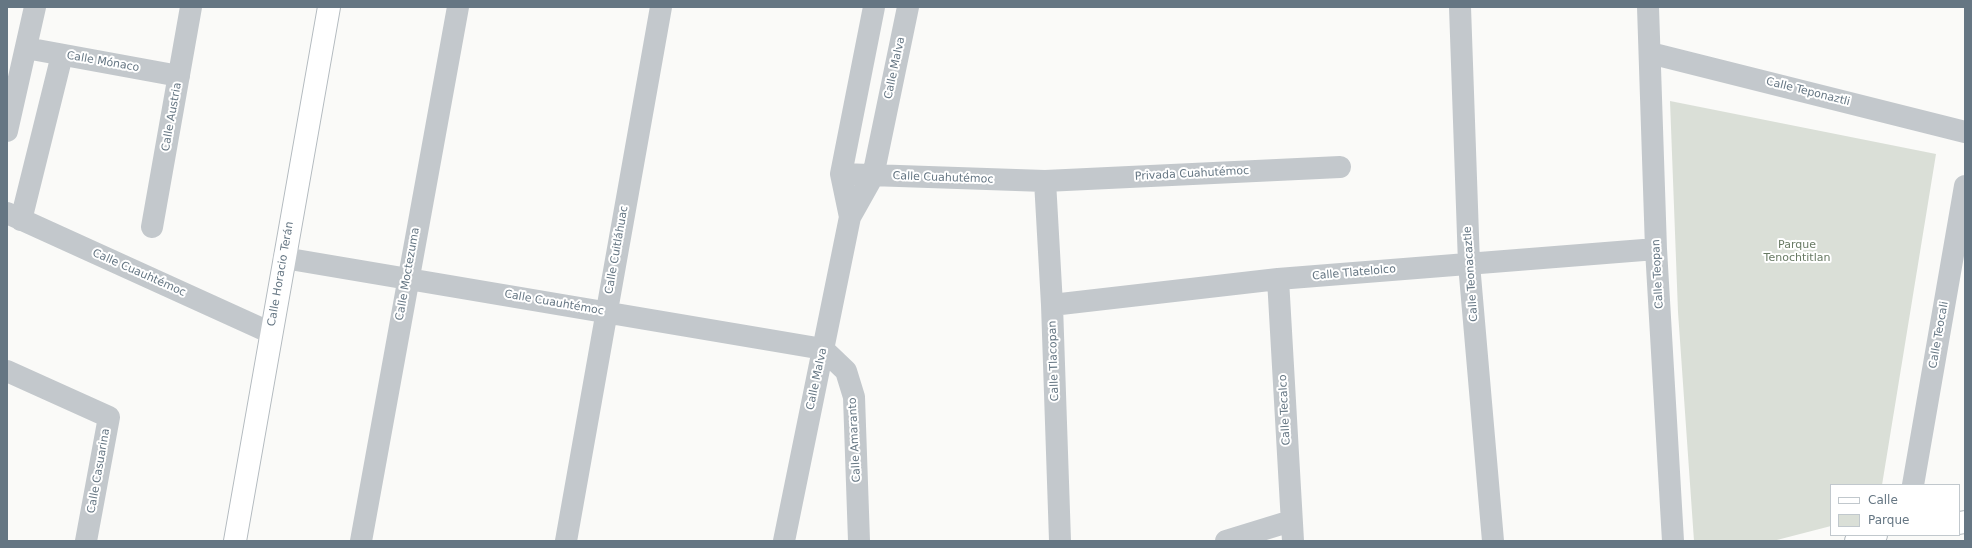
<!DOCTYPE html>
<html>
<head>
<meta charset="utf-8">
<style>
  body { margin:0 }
  #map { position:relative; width:1972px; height:548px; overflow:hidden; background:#fafaf8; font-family:"DejaVu Sans",sans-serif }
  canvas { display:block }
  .frame { position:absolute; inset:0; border:8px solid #657683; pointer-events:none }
  .legend { position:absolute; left:1830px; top:484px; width:130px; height:52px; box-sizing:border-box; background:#fff; border:1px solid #c1c8cd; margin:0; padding:5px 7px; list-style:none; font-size:12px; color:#657683 }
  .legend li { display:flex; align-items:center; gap:8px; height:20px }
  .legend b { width:20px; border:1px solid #c1c8cd }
</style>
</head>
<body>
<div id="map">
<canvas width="1972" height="548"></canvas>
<div class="frame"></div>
<ul class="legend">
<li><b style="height:5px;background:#fff"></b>Calle</li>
<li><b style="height:11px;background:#dadfd7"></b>Parque</li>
</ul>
</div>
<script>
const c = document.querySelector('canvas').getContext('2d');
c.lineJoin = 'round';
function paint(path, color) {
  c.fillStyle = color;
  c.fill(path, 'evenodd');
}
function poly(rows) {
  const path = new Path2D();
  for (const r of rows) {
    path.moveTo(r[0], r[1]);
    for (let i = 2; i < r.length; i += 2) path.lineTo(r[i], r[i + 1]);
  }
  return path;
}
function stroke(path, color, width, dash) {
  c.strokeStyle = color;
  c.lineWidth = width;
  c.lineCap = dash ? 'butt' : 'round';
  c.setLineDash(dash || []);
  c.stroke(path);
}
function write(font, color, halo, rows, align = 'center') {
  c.font = font + ' "DejaVu Sans",sans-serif';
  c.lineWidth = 4;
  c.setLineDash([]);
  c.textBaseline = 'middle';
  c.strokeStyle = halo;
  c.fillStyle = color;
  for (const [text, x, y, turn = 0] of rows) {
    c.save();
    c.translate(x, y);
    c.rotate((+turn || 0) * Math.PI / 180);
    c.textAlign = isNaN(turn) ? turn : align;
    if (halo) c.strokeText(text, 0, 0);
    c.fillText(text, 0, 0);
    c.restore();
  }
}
const green = poly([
  [1670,101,1936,154,1882,485,1831,485,1831,526,1773,541,1694,541,1678,312]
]);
const street = poly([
  [1460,7,1469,264,1493,541],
  [1648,7,1656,249,1673,541],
  [26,48,179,76],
  [1650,53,1965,132],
  [7,131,35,7],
  [841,174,1045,181,1340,167],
  [1045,181,1052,305,1060,541],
  [7,213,271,333],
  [850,217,841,174,874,7],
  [21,220,62,55],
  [152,227,191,7],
  [284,258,823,349],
  [1278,279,1293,541],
  [1052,305,1278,279,1656,249],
  [823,349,846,371,854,397,859,541],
  [7,371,109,417,86,541],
  [1913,485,1965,186],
  [361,541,458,7],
  [566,541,661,7],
  [784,541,850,217,873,176,908,7],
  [1226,541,1291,521]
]);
const secondary = poly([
  [1959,523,1965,522],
  [235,541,329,7],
  [1856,541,1876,535]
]);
const streetNames = [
  ["Calle Mónaco",103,62,10],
  ["Calle Malva",895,68,-78],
  ["Calle Teponaztli",1808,92,14],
  ["Calle Austria",172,117,-80],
  ["Privada Cuahutémoc",1192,174,-3],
  ["Calle Cuahutémoc",943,178,2],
  ["Calle Cuitláhuac",617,250,-80],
  ["Calle Cuauhtémoc",139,273,24],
  ["Calle Tlatelolco",1354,273,-5],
  ["Calle Horacio Terán",281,274,-80],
  ["Calle Moctezuma",408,274,-80],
  ["Calle Teonacaztle",1471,274,-94],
  ["Calle Teopan",1658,274,-93],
  ["Calle Cuauhtémoc",554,303,10],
  ["Calle Teocali",1939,335,-80],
  ["Calle Tlacopan",1054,361,-92],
  ["Calle Malva",817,379,-78],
  ["Calle Tecalco",1285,410,-93],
  ["Calle Amaranto",855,440,-93],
  ["Calle Casuarina",99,471,-80]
];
const parkNames = [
  ["Parque",1797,245],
  ["Tenochtitlan",1797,258]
];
paint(green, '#dadfd7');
stroke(secondary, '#b3babf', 24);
stroke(street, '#c3c8cc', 22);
stroke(secondary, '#fff', 22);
write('11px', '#657683', '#fff', streetNames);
write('11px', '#687a64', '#fff', parkNames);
</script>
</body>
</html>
